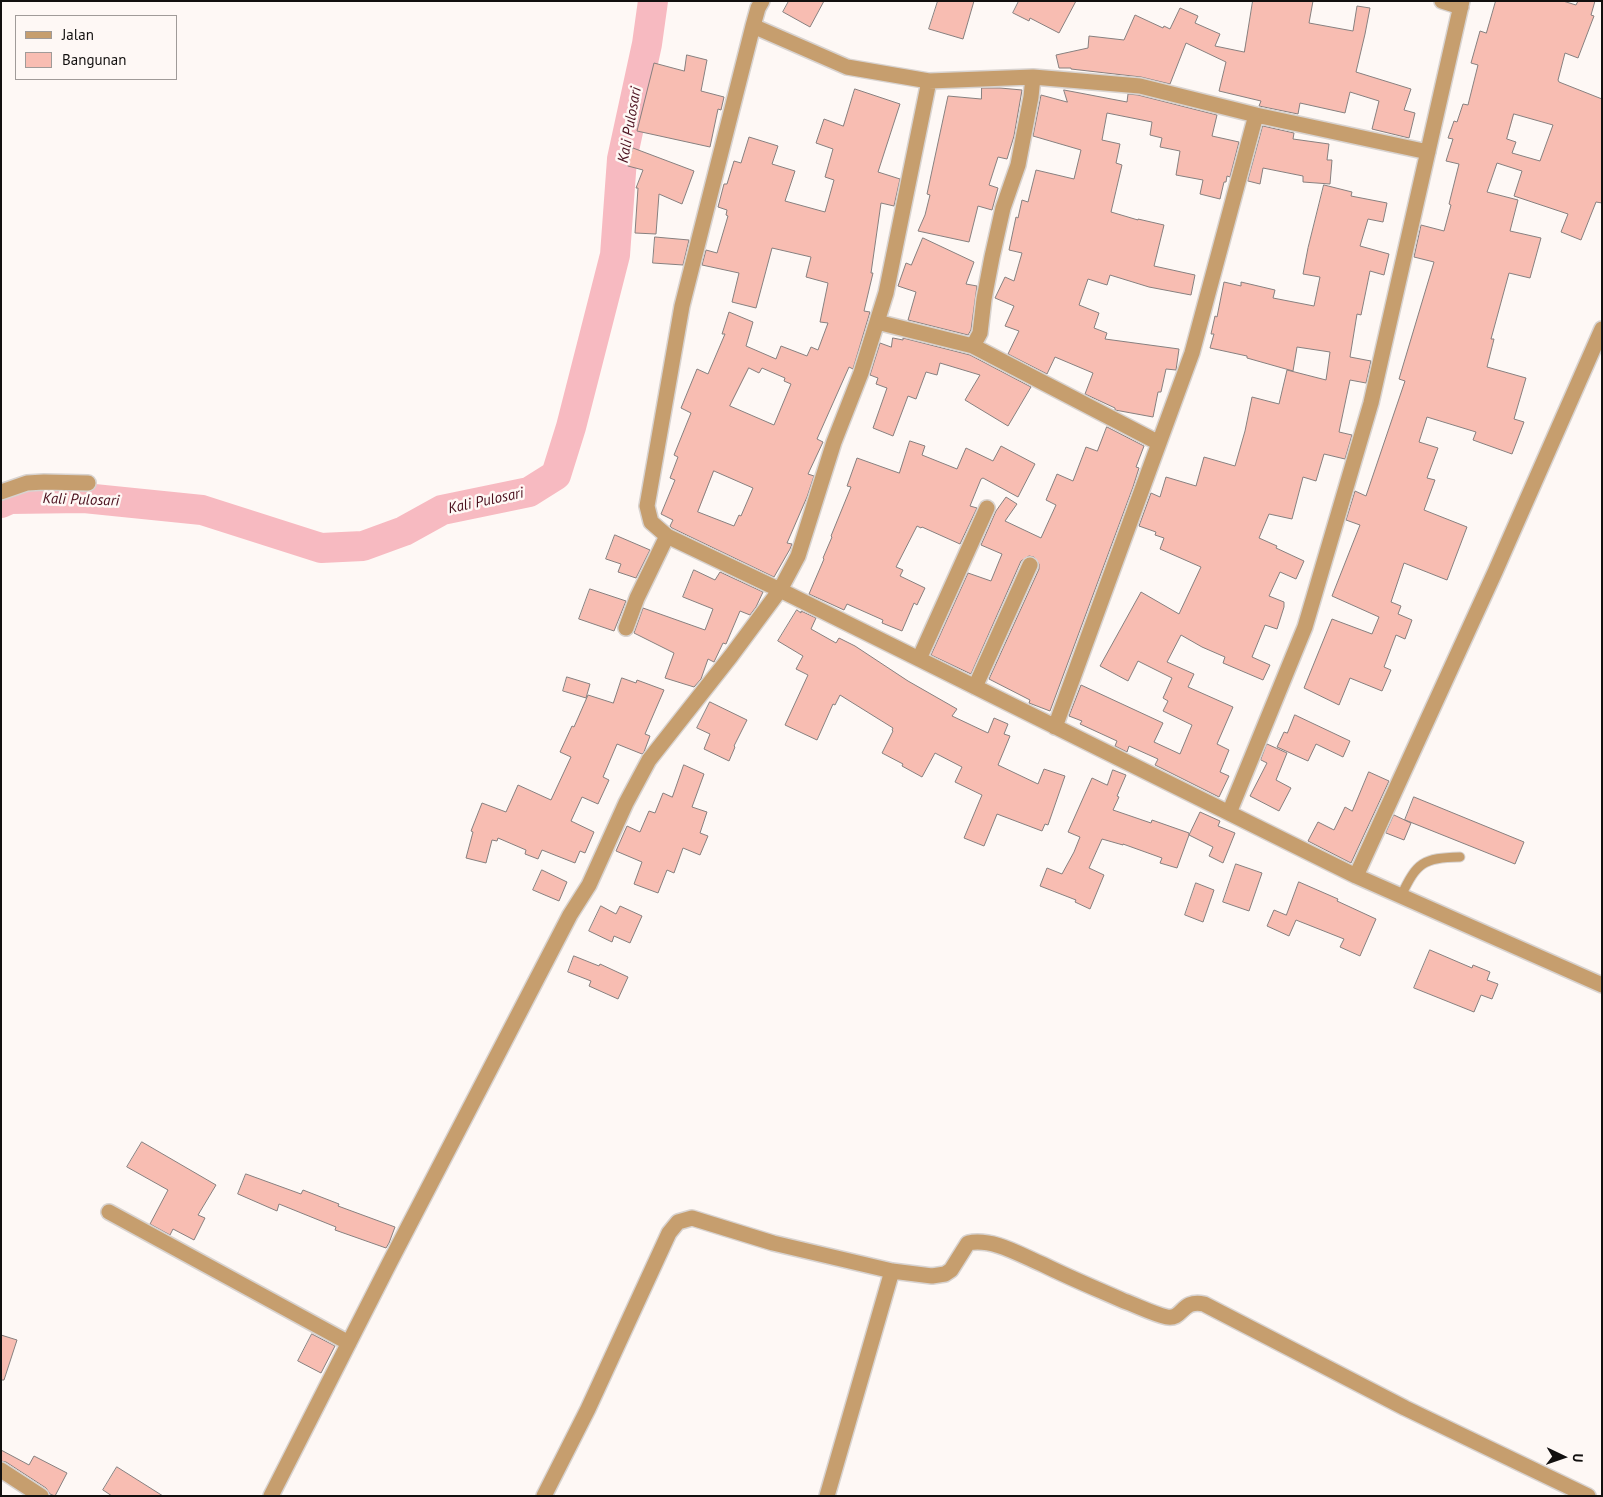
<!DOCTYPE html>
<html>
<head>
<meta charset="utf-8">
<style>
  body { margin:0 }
  #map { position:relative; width:1603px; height:1497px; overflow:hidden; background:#fef8f5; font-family:"PT Sans",sans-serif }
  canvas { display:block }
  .frame { position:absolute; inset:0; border:2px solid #12100f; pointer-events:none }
  .legend { position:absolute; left:15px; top:15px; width:162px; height:65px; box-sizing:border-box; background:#fef8f5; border:1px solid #a09b99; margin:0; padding:6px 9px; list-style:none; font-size:15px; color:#12100f }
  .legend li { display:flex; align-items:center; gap:10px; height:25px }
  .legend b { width:25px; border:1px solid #a09b99 }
  .north { position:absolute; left:1538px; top:1432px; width:50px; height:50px; -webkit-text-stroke:4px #fef8f5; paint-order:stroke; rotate:93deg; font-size:14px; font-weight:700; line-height:20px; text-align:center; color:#12100f }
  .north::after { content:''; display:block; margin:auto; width:18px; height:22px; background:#12100f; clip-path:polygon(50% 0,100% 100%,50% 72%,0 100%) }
</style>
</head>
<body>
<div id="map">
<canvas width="1603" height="1497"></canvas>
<div class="frame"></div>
<ul class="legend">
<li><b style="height:6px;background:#c69e6e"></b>Jalan</li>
<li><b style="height:14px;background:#f8bdb2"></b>Bangunan</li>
</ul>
<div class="north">U</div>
</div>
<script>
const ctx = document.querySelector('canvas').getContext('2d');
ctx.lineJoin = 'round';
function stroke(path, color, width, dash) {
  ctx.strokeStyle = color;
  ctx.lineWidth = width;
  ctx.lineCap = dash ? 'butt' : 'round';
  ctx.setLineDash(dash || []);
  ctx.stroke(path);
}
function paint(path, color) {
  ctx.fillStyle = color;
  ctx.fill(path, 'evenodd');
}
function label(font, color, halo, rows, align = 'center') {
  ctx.font = font + ' "PT Sans",sans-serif';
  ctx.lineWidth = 5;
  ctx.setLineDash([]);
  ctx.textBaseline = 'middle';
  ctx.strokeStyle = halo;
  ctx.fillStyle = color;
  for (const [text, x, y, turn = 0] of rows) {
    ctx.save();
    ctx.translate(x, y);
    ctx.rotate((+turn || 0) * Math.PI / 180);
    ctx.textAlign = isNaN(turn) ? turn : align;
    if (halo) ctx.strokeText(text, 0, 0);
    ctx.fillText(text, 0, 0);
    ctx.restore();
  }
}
stroke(new Path2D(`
  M1,503l9,-4 74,-1 118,12 119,38 42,-2 41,-15 38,-21 87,-18 27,-17 15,-48 44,-172 7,-96 25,-115 6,-43`), '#f7bac1', 30);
const building = new Path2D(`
  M789,1h35l-14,26 -27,-15z
  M938,1h36l-11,38 -34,-10z
  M1019,1h57l-17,32 -29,-15 -1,3 -16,-8z
  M1253,1h60l-4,22 44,8 4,-25 13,2 -5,26 -9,38 55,17 -7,21 11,3 -6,25 -37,-9 7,-28 -29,-9 -5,21 -45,-10 -2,11 -39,-8 2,-5 -42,-10 7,-29 -40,-19 -16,41 -29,-7 -70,-8v-1h-12l-3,-13 32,-7 1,-12 35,4 11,-25 28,13 1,-2 6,3 10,-21 18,8 -3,7 25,11 -5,12 29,6z
  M1496,1h67l13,4 2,-4h17l-4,14 3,1 -16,42 -13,-5 -7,27 1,2 43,17v104l-6,-1 -15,38 -20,-8 7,-18 -54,-18 8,-25 -25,-8 -10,29 31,8 -8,31 31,7 -11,40 -21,-5 -18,66h3l-7,28 39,11 -12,41 10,3 -12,32 -39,-14 3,-8 -49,-15 -8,25 19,6 -11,30 8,2 -11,30 43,17 -20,53 -43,-17 -13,39 10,4 -3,8 14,6 -7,19 -9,-4 -12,32 7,3 -9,21 -32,-13 -11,27 -35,-17 28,-69 40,15 7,-17 -47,-21 28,-71 -14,-5 9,-29 11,5 39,-115 -6,-2 35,-117 -20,-5 7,-32 23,6 7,-26 -2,-1 10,-40 -13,-3 7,-22 -5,-1 6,-17 3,1 6,-18 5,1 10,-40 -7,-2 9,-32 6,2zM1514,114l39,11 -13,36 -28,-8 4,-11 -9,-3z
  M687,55l20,5 -6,31 23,6 -3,13 -3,-1 -8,38 -73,-16 17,-68 30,8z
  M982,88h18l22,2 -8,46 -7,23 -9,-2 -9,28 9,3 -6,22 -14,-4 -9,36 -51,-11 7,-16 5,-20 -3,-1 21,-98 33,3z
  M855,89l45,15 -22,68 22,7 -6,27 -13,-3 -10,70h2l-9,38 6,1 -17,57 -4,-2 -32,72 6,3 -15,32 6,2 -7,21 -20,46 5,1 -2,5 -16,28 -102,-49 -2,-2 3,-6 -12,-6 14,-34 -5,-2 8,-21 -4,-2 17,-42 -10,-5 16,-39 11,5 17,-40h-3l7,-22 24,10 -7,24 30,13 5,-13 26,10 4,-9 7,3 10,-27 -8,-1 8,-39 -22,-6 5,-20 -39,-9 -16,60 -24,-6 7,-29 -37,-8 4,-15 11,3 11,-37 -2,-1 1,-5 -9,-3 6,-23h3l7,-23 7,2 8,-26 29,9 -6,18 23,7 -10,30 40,11 9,-32 -9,-3 8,-28 -17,-6 8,-24 19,7zM749,368l10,5 3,-5 23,10 -1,3 7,3 -17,41 -44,-19zM714,471l39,17 -12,28 -2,-1 -5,11 -36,-14z
  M1064,90l63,12 1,-8 10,1 79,20 -5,21 27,6 -9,35 -3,-1 -1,6h-2l-4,17 -20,-5 3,-14 -27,-5 4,-24 -20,-4 2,-9 -12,-3 2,-13 -45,-9 -5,27 18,4 -4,19 6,2 -11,47 27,8v-1l26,6 -10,41 41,9 -4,20 -42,-8 -39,-12 -3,10 -19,-6 -9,26 20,8 -5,15 13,5 -2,6 74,10 -3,21 -10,-1 -5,23h-3l-5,25 -38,-7v-2l-30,-14 8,-21 -38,-16 -8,17 -39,-20 11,-23 -14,-5 9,-20 -19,-8 10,-21 9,4 8,-28 -13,-3 7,-33 2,1 4,-18 6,2 8,-32 38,9 7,-29 -48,-14 8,-41 26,7z
  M1263,126l31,7 -1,6 36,5 -2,16h5l-2,24 -27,-2v-6l-40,-8 -3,16 -12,-3z
  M633,148l61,23 -12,33 -23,-10 -3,40 -21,-1 3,-45h-2l7,-18 -15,-4z
  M1324,185l28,7 -1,4 36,7 -4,19 -15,-3 -8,27 29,8 -5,21 -14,-4 -9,44 -4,-1 -7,43 21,4 -5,22 -16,-3 -11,52 13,3 -7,24 -21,-5 -8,27 -13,-4 -11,42 -23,-5 -10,24 18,8 -1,2 28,13 -8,18 -16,-7 -11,24 15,6v5l-7,22 -12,-4 -13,32 18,8 -7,15 -40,-17 2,-6 -23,-10 -21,-12 -14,27 27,12 -6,13 45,20 -16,37 12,6 -9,22 9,4 -10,21 -64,-32 3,-6 -29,-13 -2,6 -12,-6 2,-5 -37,-17 2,-3 -13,-5 12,-31 82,38 -9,19 26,12 12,-29 -29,-14 5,-10 -5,-3 9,-20 -34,-17 -10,20 -28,-15 41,-74 38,22 22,-47 -41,-18 4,-11 -9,-3 1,-3 -17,-6 12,-33 9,4 6,-20 30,9 8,-29 31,9 10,-35 7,-34 27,7 8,-34 39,10 4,-28 -33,-5 -4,24 -46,-13v-2l-37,-8 4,-14h-3l4,-18 2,1 7,-35 17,4v-4l34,8 -2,8 41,8 6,-29 -17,-3 5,-26z
  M655,237l34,3 -6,25 -30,-2z
  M923,238l51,24 -8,22 11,2 -6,44 -3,5 -60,-15 8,-28 -18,-6 8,-23 5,2z
  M893,338l10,2v-2l67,17 61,32 -23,39 -43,-26 15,-25 -40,-12 -3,12 -11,-3 -10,27 -8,-3 -15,40 -20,-8 14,-40 -11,-4 2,-6 -8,-3 10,-32 11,4z
  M1107,427l37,19 -8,21 3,1 -6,19 -83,224 -21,-8 1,-3 -41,-21 50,-110v-5l-5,-7 -5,-1 -8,5 -50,113 -40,-19 37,-82 23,8 11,-27 -21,-9 15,-34 10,-14 11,7 -12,17 36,17 15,-33 -10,-5 11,-26 16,7 13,-34 11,4z
  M910,441l15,5 -3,9 35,14 9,-21 27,13 8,-15 34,18 -17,33 -35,-19 -2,1 -11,27 7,2 -17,36 -38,-17 -1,1 -4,-2 -21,41 7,3 -3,6 25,12 -8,17 -3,-2 -12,28 -20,-8 1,-3 -36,-16 -3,6 -35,-16 15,-35 -1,-1 9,-21 -1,-1 20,-49 -4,-1 10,-28 42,15z
  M615,535l35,15 -14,28 -18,-6 3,-8 -15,-5z
  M694,570l21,10 5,-8 43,20 -7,15 -6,8 -10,-4 -14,33 -3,-1 -9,19 -6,-3 -7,20 -7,8 -29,-9 9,-25 -40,-20 9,-25 62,22 8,-21 -30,-12z
  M590,589l36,12 -12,30 -35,-12z
  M797,610l4,3v-2l15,7 -5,11 25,14 3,-5 16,8 53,35 49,28 -5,7 36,17 6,-15 14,6 -4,10 6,2 -12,29 40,19 6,-15 21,7 -17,49 -3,-1 -3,7 -45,-17 -13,32 -20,-8 18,-43 -27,-13 7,-15 -27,-14 -13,24 -20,-11 1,-2 -21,-11 11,-22 -1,-1 1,-2 -53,-33 -5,10 -2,-1 -16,36 -32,-15 23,-50 -12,-6 7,-13 -25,-15z
  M567,677l23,7 -4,14 -23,-7z
  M622,678l14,5 1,-3 27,10 -19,44 5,2 -6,16 -2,2 -25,-10 -14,33 6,3 -11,24 -16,-7 -11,24 23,11 -9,21 -5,-2 -5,12 -33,-13 -4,9 -13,-5 1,-4 -28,-12 -1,3 -5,-1 -6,23 -20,-5 7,-26 -2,-1 11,-28 24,9 12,-27 33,15 20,-43 -11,-5 12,-26 2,1 14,-32 25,8z
  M710,702l37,18 -13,26 1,1 -6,14 -25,-12 6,-15 -13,-6z
  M1295,715l55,26 -7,16 -27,-13 -8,17 -31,-14 7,-15 3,1z
  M1267,744l20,9 -11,27 15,8 -12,23 -29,-15 17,-33 -6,-3z
  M684,765l20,9 -12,33 15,5 -7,21 8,3 -8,19 -17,-7 -9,25 -7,-3 -9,23 -24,-9 8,-22 -26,-11 11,-25 13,6 9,-21 6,2 8,-20 9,4z
  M1113,770l13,5 -9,21 2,1 -6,13 38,13 1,-3 37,13v2l11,-23 20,9 -2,5 17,7 -12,30 -14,-7 4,-9 -24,-12 -12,33 -17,-5 2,-5 -39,-14v1l-21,-6 -13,29 15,7 -14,34 -15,-7 1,-2 -36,-14 7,-18 15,6 12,-22 6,-15 -12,-5 24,-54 15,7z
  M1369,772l20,9 -38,82 -43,-22 10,-19 16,8 11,-23 7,4z
  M1414,797l110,45 -9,22 -110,-44z
  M1394,815l17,8 -7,17 -18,-7z
  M1236,864l26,9 -13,38 -26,-9z
  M542,870l25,12 -8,19 -26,-11z
  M1299,882l39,17 -1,2 39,18 -16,37 -20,-9 4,-8 -48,-19 -7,16 -22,-10 7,-16 12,5z
  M1196,883l18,7 -11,32 -18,-7z
  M601,906l15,8 4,-8 22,10 -12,27 -16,-7 -2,6 -23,-11z
  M1430,950l42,18 1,-3 17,7 -3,8 11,4 -6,15 -11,-4 -7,17 -60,-24z
  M574,956l25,10 1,-2 28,13 -10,22 -29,-13 2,-5 -23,-9z
  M142,1142l74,43 -18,30 7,3 -11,22 -21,-11 -3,6 -20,-11 18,-34 -41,-23z
  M246,1174l55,20 2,-4 36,14 -1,2 57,21 -6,16 -3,5 -51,-18 1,-3 -57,-23 -2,7 -39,-17z
  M312,1334l23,12 -14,27 -23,-12z
  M1,1335l16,5 -13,40h-3z
  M1,1450l28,15 5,-9 33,17 -12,23 -5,-2 -4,-6 -40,-26 -5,-1z
  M117,1467l46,29h-51l-9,-6z`);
paint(building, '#f8bdb2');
stroke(building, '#87807f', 1);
const service = new Path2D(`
  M1401,896c16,-34 22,-38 59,-39`);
const minor = new Path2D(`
  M762,1l-4,7 -5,18 -71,280 -35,200 4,16 16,14 113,54 576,286 246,109
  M1442,1l19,6
  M753,26l94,41 82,14
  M877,322l96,24 186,97
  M973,346l7,-13 4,-34 8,-42 11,-49 15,-43 13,-68 2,-20 107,9 116,29
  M1,492l26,-9 17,-1 44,1
  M626,628l11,-30 30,-62
  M919,659l68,-151
  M975,687l55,-122
  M1055,727l137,-374 64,-238 172,37
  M1229,813l76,-186 66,-224 91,-402
  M1356,876l139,-304 107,-243
  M109,1212l240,131
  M1,1470l40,26
  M271,1496l119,-234 180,-347 19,-30 37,-82 23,-43 82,-104 49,-66 18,-34 36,-114 27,-69 25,-80 43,-212 104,-4
  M544,1496l44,-87 81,-176 9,-11 14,-4 81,25 119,28 40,5 13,-2 6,-4 17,-27c26,-5 52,12 76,22 26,13 53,24 80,36 14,5 29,13 43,16 16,3 14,-18 37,-13l201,104 183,88
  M827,1496l65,-225`);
stroke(service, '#d8d3d0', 11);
stroke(minor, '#d8d3d0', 18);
stroke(service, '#c69e6e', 9);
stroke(minor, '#c69e6e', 15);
label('italic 15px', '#4b101e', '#fef8f5', [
  ["Kali Pulosari",630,125,-80],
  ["Kali Pulosari",81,500,2],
  ["Kali Pulosari",486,501,-12]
]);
</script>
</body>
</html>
